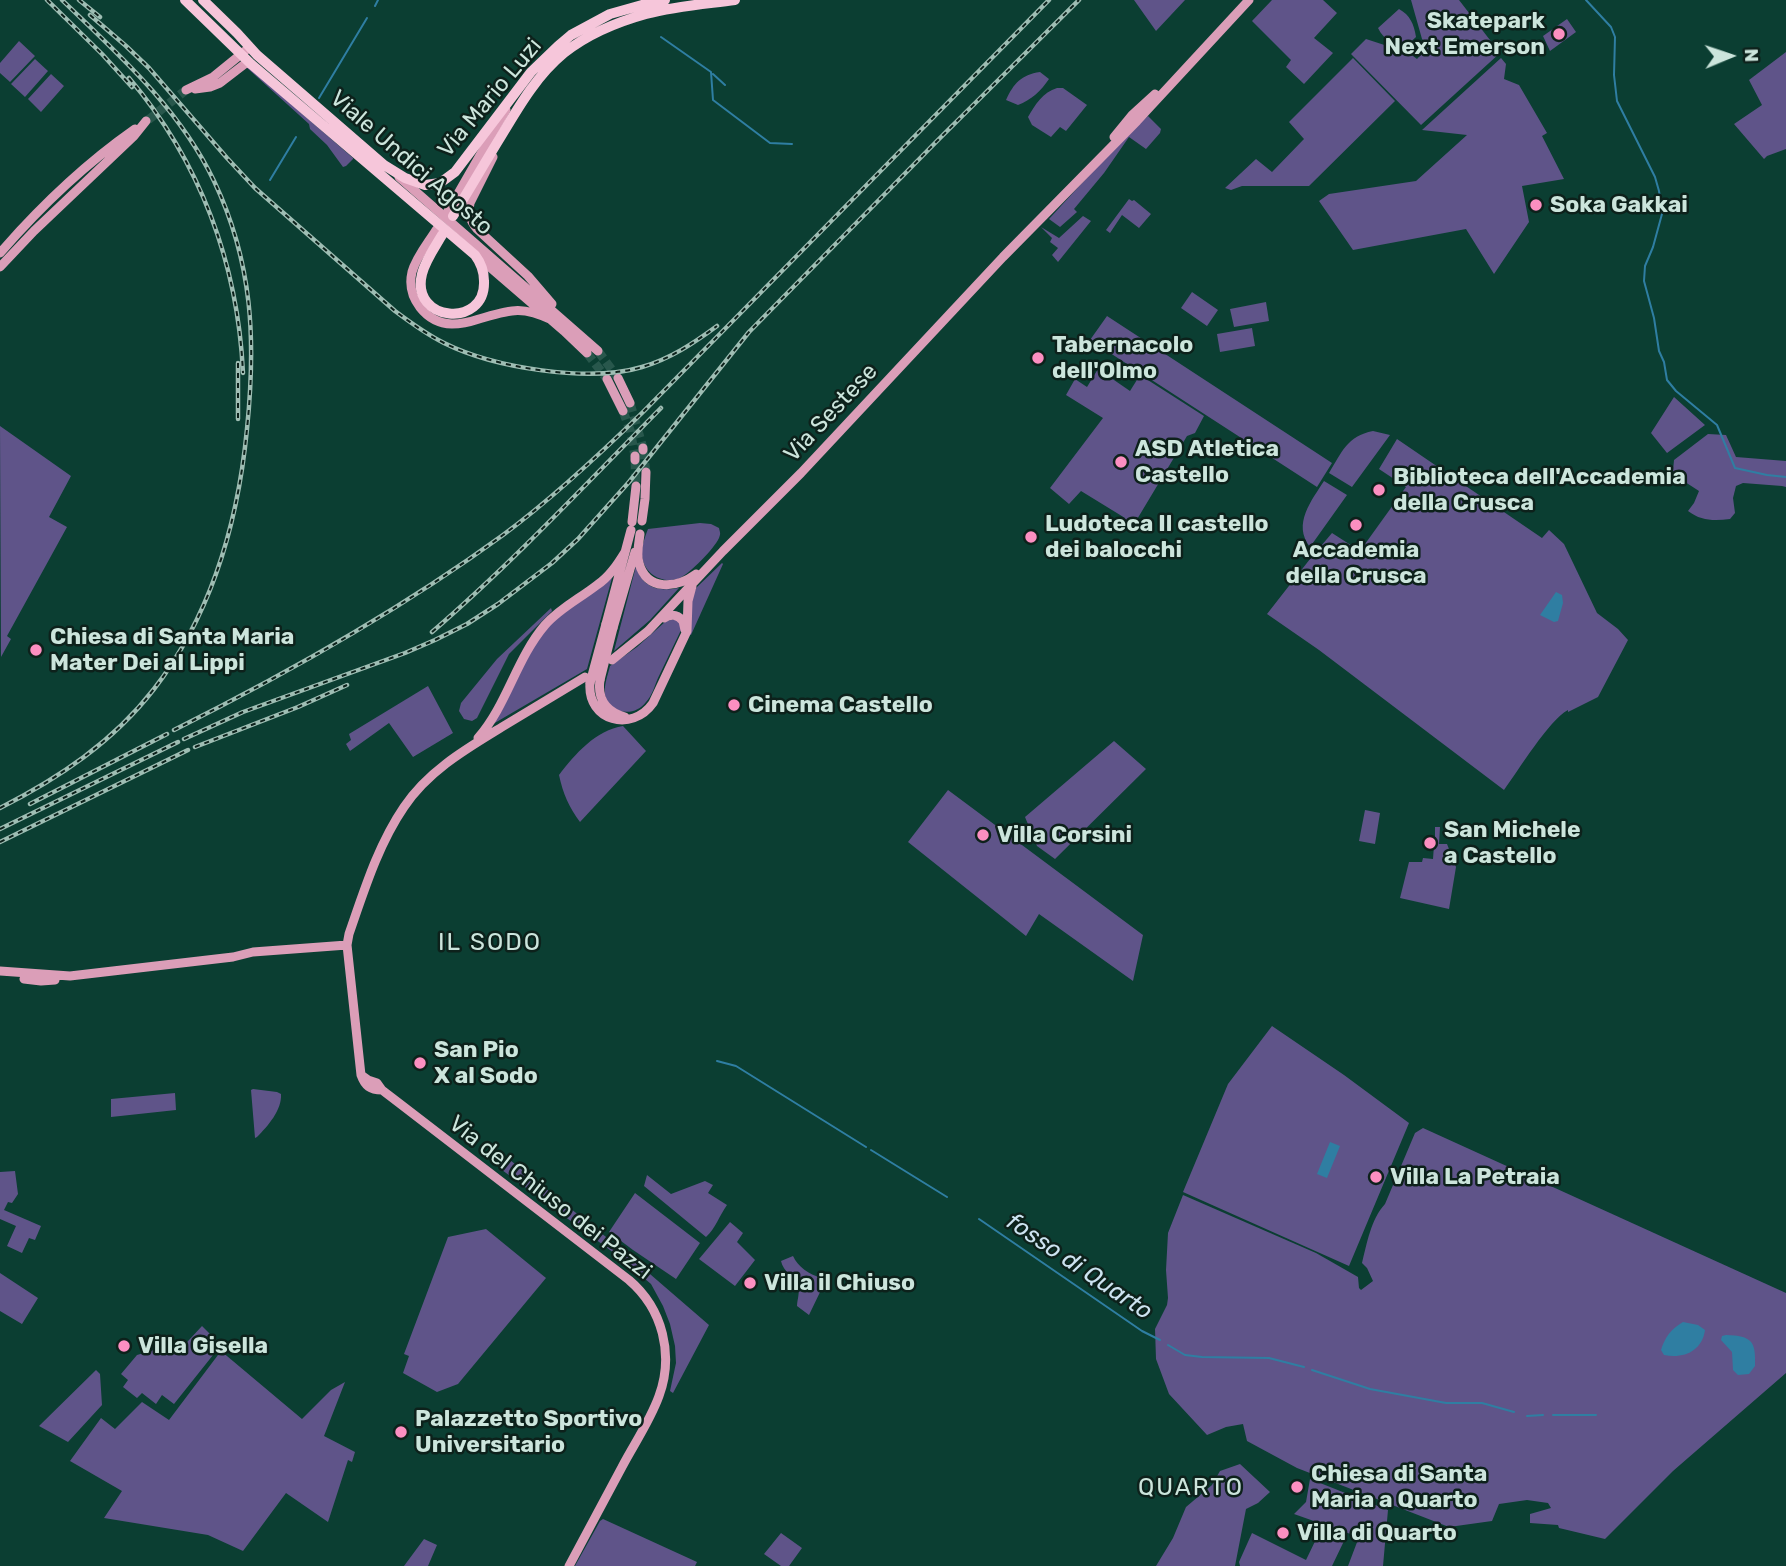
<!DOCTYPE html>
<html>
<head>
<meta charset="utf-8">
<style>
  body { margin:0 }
  #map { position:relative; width:1786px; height:1566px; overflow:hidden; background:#0b3e32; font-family:Rubik,sans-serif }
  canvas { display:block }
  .north { position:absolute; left:1695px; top:21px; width:70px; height:70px; -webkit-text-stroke:5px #0d211b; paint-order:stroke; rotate:88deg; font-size:19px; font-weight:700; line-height:28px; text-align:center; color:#cce5dc }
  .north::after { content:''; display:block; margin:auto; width:24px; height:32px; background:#cce5dc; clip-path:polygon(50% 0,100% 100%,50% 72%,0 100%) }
</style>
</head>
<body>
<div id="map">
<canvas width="1786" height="1566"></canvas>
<div class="north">N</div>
</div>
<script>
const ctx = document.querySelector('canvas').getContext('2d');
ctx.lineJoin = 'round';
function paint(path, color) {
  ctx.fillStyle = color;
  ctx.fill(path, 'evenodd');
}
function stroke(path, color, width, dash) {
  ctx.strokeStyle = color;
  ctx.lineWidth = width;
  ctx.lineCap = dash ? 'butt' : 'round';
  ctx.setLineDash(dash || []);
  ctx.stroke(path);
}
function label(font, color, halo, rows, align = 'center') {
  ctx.font = font + ' Rubik,sans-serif';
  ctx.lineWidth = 5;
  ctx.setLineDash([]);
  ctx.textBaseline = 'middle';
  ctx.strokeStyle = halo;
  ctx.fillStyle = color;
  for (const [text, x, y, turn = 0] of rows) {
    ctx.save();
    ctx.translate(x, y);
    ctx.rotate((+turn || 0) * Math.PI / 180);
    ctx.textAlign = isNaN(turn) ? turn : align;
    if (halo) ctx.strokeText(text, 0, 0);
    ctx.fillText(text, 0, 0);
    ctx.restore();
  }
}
paint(new Path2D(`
  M1134,0h51l-29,31z
  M1272,0h51l14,13 -23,25 19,15 -29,31 -18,-17 5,-7 -39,-39z
  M1411,0h48l41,53 -79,72 -70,-71 15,-15 43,14 8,6 12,-13 -7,-7z
  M1399,9c11,6 15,15 17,28l-11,10c-13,-3 -21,-7 -27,-19z
  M1567,19l9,13 -26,19 -7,-15z
  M19,41l16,15 -25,26 -10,-9v-10z
  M1786,52v97l-19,7 -3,3 -30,-35 28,-19 -13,-25z
  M1353,58l42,43 -86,85h-67l-11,4 -6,-2 31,-29 16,13 32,-33 -15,-17z
  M1501,58l5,6 -2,15 15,6 28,48 -5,3 22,43 -42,7 7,36 -35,52 -28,-45 -113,21 -34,-49 10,-7 87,-13 51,-46 -45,-5z
  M35,59l13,12 -23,26 -14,-13z
  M246,65l107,93v1l-7,7 -3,1 -16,-22 -17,-16 -1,-5 -64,-58z
  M1040,72l9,7c-8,12 -18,21 -31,26l-12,-5c8,-17 15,-25 34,-28z
  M51,74l13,12 -23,26 -13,-13z
  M1057,88h6l24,17 -21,26 -6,-4 -9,10 -19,-12 -4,-8c7,-12 15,-25 29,-29z
  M1148,116l13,13 -1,4 -14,16 -17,-12 -25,36 -30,36 3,3 -17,15 -11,-8 80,-87z
  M1129,199l3,2 2,-1 17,14 -12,14 -17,-13 -12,18 -4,-3z
  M1083,216l8,5 -33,41 -6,-7 6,-7 -8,-6 2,-4 -11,-11 18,11z
  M1192,292l26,18 -11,16 -26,-18z
  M1266,302l3,19 -35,6 -4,-18z
  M1107,316l225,147 -15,24 -227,-147z
  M1252,328l3,18 -35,6 -3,-18z
  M1098,369l32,22 10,-16 64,41 -9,17 -8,3 -57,95 -9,-6 4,-7 -44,-27 -12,13 -19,-16 53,-70 -37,-23 9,-16 12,8z
  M1674,397l31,28 -38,28 -16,-20z
  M0,426l71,50 -22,41 18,10 -60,109 4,3 -10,18z
  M1373,431l17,4 -38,52 -23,-14c13,-21 18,-37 44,-42z
  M1708,434l18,1 10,22 50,4v26l-4,-1 -39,-3 -7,3 -3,12 2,15 -5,6c-16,2 -29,2 -42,-8l6,-8 5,-12 -17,-11 -9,-9 1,-11z
  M1397,439l145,99 7,-8 15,14 33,69 21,16 10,11 -30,57 -30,15v-2c-19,10 -50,61 -64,80l-185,-140 -52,-36 43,-55 22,-26 28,18 46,-64 -27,-18z
  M1324,481l23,14 -37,52c-18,-23 2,-47 14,-66z
  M700,523l11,1 8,4c1,5 2,5 0,10 -5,11 -29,35 -39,40 -17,7 -36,-4 -38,-22 -1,-9 3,-19 6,-27z
  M722,563l1,1 -32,71 -2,-1v-28l7,-18z
  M636,566c6,22 23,26 43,22l-29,32 -36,31z
  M612,578l-25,91 -94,55c16,-32 31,-67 54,-96 17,-21 43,-35 65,-50z
  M551,608l1,3 -43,43 -32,64 -5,3 -8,-2 -5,-8 2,-8 36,-44z
  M676,619l2,2 4,7c-8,17 -16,33 -24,50 -3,7 -6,18 -12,24 -8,11 -23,13 -34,5 -13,-11 -5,-28 -2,-41l27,-19 29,-26z
  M428,686l25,47 -40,24 -24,-34 -39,28 -4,-7 5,-4 -2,-6z
  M623,726l23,25 -66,71c-11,-15 -17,-28 -21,-47 16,-21 37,-45 64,-49z
  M1114,741l32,28 -91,90 -18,-13 -12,-29z
  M948,790l195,145 -10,46 -94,-67 -13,22 -118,-94z
  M1365,810l15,3 -5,31 -16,-3z
  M1435,827h5l-1,17h8l9,23 -7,42 -49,-11 9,-36h13l1,-4 10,1 1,-14h2l1,-4 -2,-1z
  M1272,1026l72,49 65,48 -60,143 -166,-74 45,-108z
  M253,1089l24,3 4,2c1,16 -13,32 -24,43l-2,1 -4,-48z
  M175,1093l1,17 -65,7v-18z
  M1423,1128l363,165v80l-113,98 -68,68 -46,-11 -1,-3 -28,-2v-9l21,-6 -3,-5 -21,-3 -28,4 -7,17 -43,6 -152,-59 -50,-27 -4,-17 -17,3 -19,8 -38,-41 -13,-35 -1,-30 12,-24 1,-7 -2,-28 2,-37 15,-38 133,58 42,24 1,11 2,2 12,-9 -6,-13 -5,-5c5,-20 9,-44 23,-59l30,-71z
  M510,1160l111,89 88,76 -36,68 -3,-2 6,-28 -1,-17 -5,-22 -7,-18 -12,-22 -33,-28 -116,-86z
  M15,1171l3,23 -6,9 -4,-1 -4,8 37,16 -6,14 -6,-2 -7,15 -15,-7 9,-20 -16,-7v-47z
  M647,1175l24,19 34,-13 8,4 -5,8 19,12c-8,11 -11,23 -21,32l-62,-51z
  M635,1193l65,50 -24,36 -43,-29 -24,-18z
  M730,1222l13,11 -6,9 18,18 -20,26 -36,-27z
  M486,1229l60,49 -88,106 -21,8 -34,-19 6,-17 -5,-2 44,-117z
  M793,1256c5,11 16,18 28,22l1,10 -13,27 -12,-9c0,-6 3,-13 1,-19 -3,-10 -15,-15 -17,-26z
  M0,1273l38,25 -16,26 -22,-13z
  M202,1326l19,19 -47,59 -12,-9 -6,9 -14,-11 -5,5 -14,-11 5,-7 -7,-6 16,-19 27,-8 12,7z
  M221,1351l81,68 29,-29 14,-8 -21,54 31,16 -3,10 -4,-2 -20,62 -42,-29 -43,58 -35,-16 -104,-17 18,-27 -52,-30 31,-43 14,11 27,-27 27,18z
  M96,1370l4,4 2,31 -34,37 -29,-16z
  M1240,1464l30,28 -12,11 -12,6 -11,57h-79l17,-28 13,-31 26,-22 8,-14z
  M1310,1479l78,31 -5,56h-35l11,-29 -65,-23 12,-12z
  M603,1519l94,43 -2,4h-120l25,-45z
  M1320,1531l24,10 -12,25h-92l-1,-4 13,-29 54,27z
  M781,1533l21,15 -13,18h-8l-17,-12z
  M424,1539l13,6 -9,21h-24z`), '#5f5489');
paint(new Path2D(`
  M1556,592l6,3 1,8 -5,18 -4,1 -14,-7z
  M1330,1142l10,4 -13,32 -10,-4z
  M1683,1322l15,3 7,5c-3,21 -21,29 -41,25l-3,-5c4,-13 10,-21 22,-28z
  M1726,1335c26,1 30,6 29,31l-6,8 -11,1 -5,-5 -1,-18 -11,-12 1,-4z`), '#2f7ea2');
stroke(new Path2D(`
  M1586,0l25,27 4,10 -1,38 3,26 38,76 4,14 3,23 -9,33 -8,19 -1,15 10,37 5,33 5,11 3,18 9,11 41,34 18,43 32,7 19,2
  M375,6l3,-6
  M661,37l50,35 2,28 57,43 22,1
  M713,74l12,11
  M319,98l48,-80
  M270,180l26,-43
  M717,1061l19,5 130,81
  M871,1150l76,47
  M979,1219l163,112 18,9
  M1168,1345l17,10 17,2 67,1 35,9
  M1312,1370l58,19 76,14h36l32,9
  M1553,1415h43
  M1527,1416l16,-1`), '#2f7ea2', 2);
stroke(new Path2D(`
  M148,120l38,-30
  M598,351l20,27
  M587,353l20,26
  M630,403l13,45
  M623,411l7,19 5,26
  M643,450l3,22
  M635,460l1,26`), '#28574c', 9, [9, 4.5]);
stroke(new Path2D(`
  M195,89l15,-2 10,-4 26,-20 5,1
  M186,90l27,-13 32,-26
  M1114,137l18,-22 23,-21
  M493,157l-23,46c-2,11 0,18 7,26l51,47 24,28
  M399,177l199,174
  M448,211l58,-101
  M436,230c-8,13 -20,27 -24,42 -6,26 14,51 40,52 10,0 18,-2 27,-5 31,-9 42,-14 73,1
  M0,253c40,-46 85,-89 135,-124
  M477,256l87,75 23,22
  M0,267l34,-36 100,-95 12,-15
  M618,378l12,25
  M607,379l16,32
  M643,448v2
  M635,456v4
  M642,521l3,-22 1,-27
  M632,522l4,-36
  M640,534c-1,9 -4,20 -1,29 8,29 38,25 57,11
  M664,618c7,-4 13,-4 19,3l2,9
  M606,624l25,-94
  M613,628l22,-76
  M612,660l36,-29 75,-80 78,-78 202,-216 134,-136 112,-121
  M600,680c-3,20 7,32 25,37
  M590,683c-3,38 42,50 63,20l34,-72 1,-30 4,-15
  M478,738c29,-33 38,-79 67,-113 15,-17 34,-26 52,-40 12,-8 20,-20 28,-33
  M0,971l70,5 163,-19 20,-5 94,-7
  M24,979l17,2 14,-1
  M361,1075l7,5 9,3 5,7 17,13 230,177c34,29 45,75 30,116 -9,25 -25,48 -37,71 -18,33 -35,66 -53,99
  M382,1090c-12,0 -17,-4 -21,-15l-14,-130 2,-11c15,-43 29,-89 55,-127 24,-36 62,-58 98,-80 28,-17 55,-33 83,-50`), '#db9eb8', 9);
stroke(new Path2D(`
  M185,0l66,64 224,191c6,8 9,16 9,26 2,48 -74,41 -62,-7 3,-13 13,-27 20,-39
  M203,0l34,33 20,22 127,110 21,13 20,7 15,-2 15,-11 76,-100 27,-26 13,-11 39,-21 32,-9 23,-5
  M453,216c16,-26 31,-52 47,-78 18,-30 36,-62 64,-85 24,-19 53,-31 82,-39 29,-8 59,-10 89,-14`), '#f6c6da', 10);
const rail = new Path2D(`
  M47,0l55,54 30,33
  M79,0l21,17
  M90,15l36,31 23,22 78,90 28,30 140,123c16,12 31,23 49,32 50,25 145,40 198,24 28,-8 52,-24 75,-41
  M129,78c71,83 109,186 114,295
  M238,363v56
  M432,632c81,-70 154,-148 229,-224
  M174,730c114,-57 226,-120 329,-195 50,-37 96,-80 140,-123l406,-412
  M184,739l59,-27 162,-59 30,-13 32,-16 31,-20 54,-41 26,-24 51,-57 120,-150 188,-191 142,-141
  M195,747l103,-40 49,-22
  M30,804l137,-70
  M0,808c59,-30 113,-66 154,-119 58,-75 84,-167 93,-260 9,-89 6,-166 -33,-248 -35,-73 -95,-126 -152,-181
  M0,829l178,-87
  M0,842l188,-92`);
stroke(rail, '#9ebdb3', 4.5);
stroke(rail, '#0d211b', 2, [5]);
stroke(new Path2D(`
  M600,680l13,-52
  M590,683l16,-59`), '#db9eb8', 9);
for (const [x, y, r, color] of [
  [1559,34,7,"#fc8fc1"],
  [1536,205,7,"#fc8fc1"],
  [1038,358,7,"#fc8fc1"],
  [1121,462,7,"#fc8fc1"],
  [1379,490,7,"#fc8fc1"],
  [1356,525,7,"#fc8fc1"],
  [1031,537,7,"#fc8fc1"],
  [36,650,7,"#fc8fc1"],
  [734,705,7,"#fc8fc1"],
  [983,835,7,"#fc8fc1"],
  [1430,843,7,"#fc8fc1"],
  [420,1063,7,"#fc8fc1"],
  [1376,1177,7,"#fc8fc1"],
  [750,1283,7,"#fc8fc1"],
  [124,1346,7,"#fc8fc1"],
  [401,1432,7,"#fc8fc1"],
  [1297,1487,7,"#fc8fc1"],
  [1283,1533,7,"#fc8fc1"]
]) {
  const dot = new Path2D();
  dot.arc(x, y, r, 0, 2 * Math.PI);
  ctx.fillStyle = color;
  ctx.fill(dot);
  stroke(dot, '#0d211b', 2.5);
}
label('bold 23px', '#cce5dc', '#0d211b', [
  ["Skatepark",1545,21,"right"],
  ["Next Emerson",1545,47,"right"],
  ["Soka Gakkai",1550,205],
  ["Tabernacolo",1052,345],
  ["dell'Olmo",1052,371],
  ["ASD Atletica",1135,449],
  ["Castello",1135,475],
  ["Biblioteca dell'Accademia",1393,477],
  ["della Crusca",1393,503],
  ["Ludoteca Il castello",1045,524],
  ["dei balocchi",1045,550],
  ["Accademia",1356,550,"center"],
  ["della Crusca",1356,576,"center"],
  ["Chiesa di Santa Maria",50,637],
  ["Mater Dei al Lippi",50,663],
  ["Cinema Castello",748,705],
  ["San Michele",1444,830],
  ["a Castello",1444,856],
  ["Villa Corsini",997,835],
  ["San Pio",434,1050],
  ["X al Sodo",434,1076],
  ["Villa La Petraia",1390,1177],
  ["Villa il Chiuso",764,1283],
  ["Villa Gisella",138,1346],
  ["Palazzetto Sportivo",415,1419],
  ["Universitario",415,1445],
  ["Chiesa di Santa",1311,1474],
  ["Maria a Quarto",1311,1500],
  ["Villa di Quarto",1297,1533]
], 'left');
label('23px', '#cce5dc', '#0d211b', [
  ["Via Mario Luzi",490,98,-50],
  ["Viale Undici Agosto",411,163,41],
  ["Via Sestese",831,413,-47],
  ["Via del Chiuso dei Pazzi",550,1198,38]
]);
ctx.letterSpacing = '2px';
label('24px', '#cce5dc', '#0d211b', [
  ["IL SODO",490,943],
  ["QUARTO",1191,1488]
]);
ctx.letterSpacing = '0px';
label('italic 24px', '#cde3f0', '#0d211b', [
  ["fosso di Quarto",1079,1267,34]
]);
</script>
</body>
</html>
